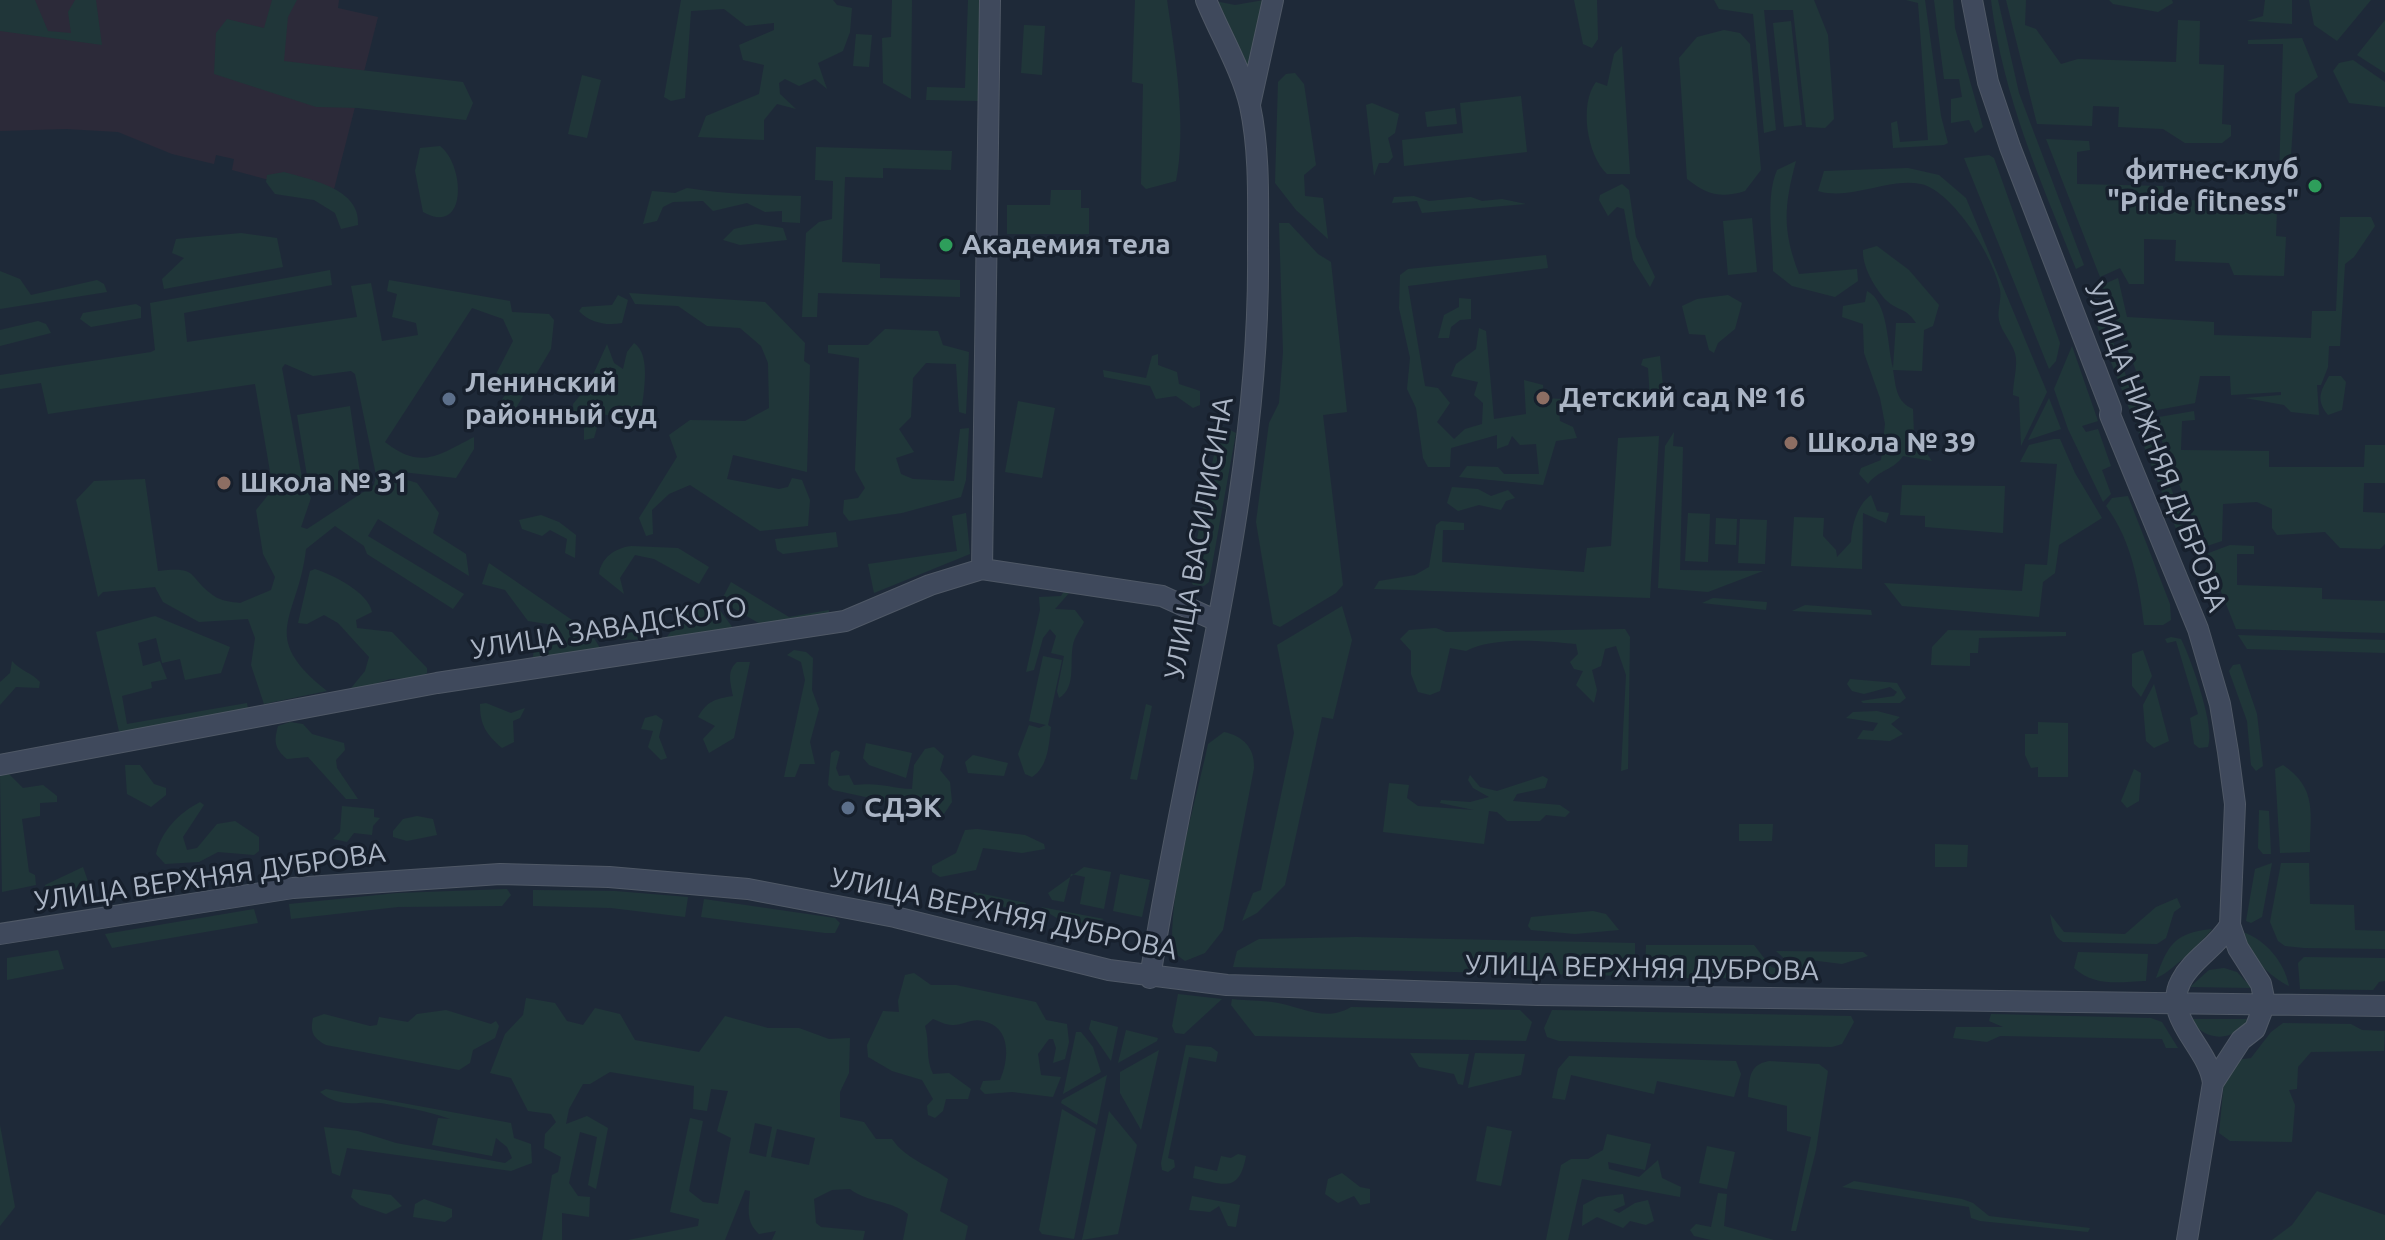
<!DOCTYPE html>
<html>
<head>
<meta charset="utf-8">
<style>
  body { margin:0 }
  canvas { display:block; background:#1e2938 }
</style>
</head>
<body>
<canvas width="2385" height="1240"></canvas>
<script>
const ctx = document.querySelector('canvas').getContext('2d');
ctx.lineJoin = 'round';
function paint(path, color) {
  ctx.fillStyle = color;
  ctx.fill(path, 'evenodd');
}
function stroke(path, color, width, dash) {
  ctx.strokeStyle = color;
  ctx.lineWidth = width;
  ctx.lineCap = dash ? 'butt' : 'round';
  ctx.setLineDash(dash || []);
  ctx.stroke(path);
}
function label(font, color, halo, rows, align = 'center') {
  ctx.font = font + ' Ubuntu,sans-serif';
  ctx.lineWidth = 7;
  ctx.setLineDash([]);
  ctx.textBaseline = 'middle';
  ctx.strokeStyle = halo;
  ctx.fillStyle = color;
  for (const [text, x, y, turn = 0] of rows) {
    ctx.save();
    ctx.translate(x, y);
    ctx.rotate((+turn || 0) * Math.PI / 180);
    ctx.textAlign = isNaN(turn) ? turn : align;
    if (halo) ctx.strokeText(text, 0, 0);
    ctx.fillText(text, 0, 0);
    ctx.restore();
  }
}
paint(new Path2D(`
  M0,0h339l-1,8 40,9 -46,180 -100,-27 2,-11 -18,-4 -2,9 -42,-10 -54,-22 -52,-3 -66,2z`), '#2c2a39');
paint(new Path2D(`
  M0,0h35l13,31 23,2 -3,-21 7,-12h21l6,45 -102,-14z
  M272,0h25l-9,17 -4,44 179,21 10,21 -7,17 -108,-12 -42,-1 -102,-33 2,-41 11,-14 37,9z
  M681,0h152l4,5 15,3 -2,24 -7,19 -25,12 9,26 -12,-10 -16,7 -14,-7 -6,4 1,11 16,15 -19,-5 -13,16v20l-66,-3 8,-21 53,-22 5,-29 -21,-5 -4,-15 35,-15v-7l-28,3 -22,-17 -33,2 -6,87 -14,3 -7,-4z
  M892,0h20l-1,99 -28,-16 -1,-45 9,-1z
  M968,0h11v101l-53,-1 1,-13 38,1z
  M1135,0h32c8,54 20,127 9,181l-30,8 -5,-5 2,-100 -11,-2z
  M1264,0l-15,73 -34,-72 20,4z
  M1574,0h23l1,39 -6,9 -9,-4z
  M1714,0h100l14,35 6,84 -9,9 -19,-1 -13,-117h-29l12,120 -12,3 -11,-119 -34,-5z
  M1906,0h19l16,116 7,27 -4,2 -51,3 -2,-25 6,-2 3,21 28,-2 -10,-137z
  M1934,0h19l2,28 28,99 -8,6 -6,-13 -18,3v-24l11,-2 -3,-18h-15z
  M1991,0h7l21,93 65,172 -8,4c-36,-90 -73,-172 -85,-269z
  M2006,0h20l-1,25 11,4 25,35 17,-5 98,3 2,-42 22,1 -1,43 25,1 -2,59 9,1v11l-9,7h-37l-22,-14 -45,-2 1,-20 -26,-1 -1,20 -55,-2z
  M2109,0h63l1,3 -15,9 -45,-8z
  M2265,0h27v24l-45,-3 16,-5z
  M2309,0h62l-34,41 -23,-16z
  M2385,20v53l-28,-18z
  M1791,21l11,104 -18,2 -11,-104z
  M1024,25l21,1 -3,49 -21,-2z
  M1724,30l16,3 10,11 11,126 -16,21c-25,8 -39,3 -58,-12l-8,-121 18,-21z
  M856,34l16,1 -3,32 -16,-1z
  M2302,38l16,39 -23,17 -5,77 -2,7h-9l4,-134h-35v-4z
  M1622,46l8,128h-23c-20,-19 -28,-70 -11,-92l11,4 7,-32z
  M2353,60l32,22v25l-36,-4 -16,-32 6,-8z
  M1295,73l9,11 12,81 -12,10 1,21 18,2 5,41 -32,-29 -21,-27 3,-101 8,-8z
  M582,75l19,5 -14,58 -19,-4z
  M1521,96l6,56 -123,14 -2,-26 61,-7 -3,-30z
  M1372,103l27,11 -4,19 -7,5 5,19 -5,6h-9l-5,13 -8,-71z
  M1455,108l2,16 -30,3 -2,-15z
  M2046,139l43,2 1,9 -13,2v32l86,2 2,13 90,4v6l22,1 -1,26 10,1 -2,39 -50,-1 -5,-12 -54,-2 1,-21 -32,-1v45h-15l-9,-16 -20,9z
  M440,146c25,19 28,91 -17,66l-8,-41 5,-23z
  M816,147l136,4 -1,19 -68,-2v10l-38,-1 -3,85 38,2v14l80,2v17l-142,-4 -1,24h-15l4,-84 13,-11 13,-3 1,-38 -18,-1z
  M1989,155l5,3 66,185 -4,18 -7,8 -85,-211z
  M1796,161c-12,45 -14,69 3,113l58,-5 1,12 -23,16 -43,-11 -19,-15c0,-33 -8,-73 4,-101z
  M1908,168l31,7 27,23 81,194 -26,54 -2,-49 -6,-2c0,-12 4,-26 3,-37 -1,-13 -15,-26 -17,-38 -2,-10 3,-21 1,-31 -6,-31 -47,-98 -79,-105 -34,-7 -69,17 -103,7l6,-20z
  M284,172c28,8 77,17 74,53l-17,4 -6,-16 -21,-13 -39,-6 -9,-12 1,-7z
  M1622,184l7,6 7,47 19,40 -5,10 -17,-27 -9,-51 -7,-2 -9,9 -9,-16 1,-5z
  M687,188c37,6 77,7 114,8l-1,27 -18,-1v-11l-17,1 -18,-9 -34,8 -10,-10 -30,1 -10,5 -6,14 -14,3 9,-33 23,2z
  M1051,190h30v18h8v26h-82v-29h43z
  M1414,196l15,5 42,-4 11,4 20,-2 24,5 -104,9 -5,-12 -25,2 2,-6z
  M2340,217h31l4,9 -21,31 -9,7 -5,82h-11l-1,21 -7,18h-4l2,30 -28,-3 -7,-7 -39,-7 36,-3v-3l-50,3 -1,-19h-30l-5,27 -43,8 -50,-126 16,-7 9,39 87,5v13l97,3 1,-27h24z
  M1752,218l5,54 -29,3 -5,-54z
  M1279,223h10l29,31 13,8 16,150 -24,3 20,170 -7,8 -56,34 -7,-3 -17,-102 13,-99 10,-20 4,-51z
  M756,224l27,4 4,12 -47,5 -17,-5 11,-11z
  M241,233l36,5 6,29 -119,22 -2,-10 22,-21 -12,-5 4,-14z
  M1877,246l32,24 30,35 -6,21 -9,4 -2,41 -29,-1c3,17 3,32 20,39l1,26 18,26 -29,-5c-9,14 -25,14 -35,28l-9,-10 2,-6 20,-8 4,-36 -5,-26 -16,-45 -1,-29 -21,-7 1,-11 22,-4 2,-11c22,11 20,56 26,77l3,-45h20c-9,-15 -18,-12 -29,-22 -12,-12 -25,-35 -24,-51z
  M1546,255l2,13 -140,18 17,100 13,2 12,15 -13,19 17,17 11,-10 17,-5 1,-21 -9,-8 4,-13 -27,-6 5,-12 20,-15 3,-21 7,3 8,88 32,-5 -2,-34 19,5 1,13 19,1 -4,13 1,9 13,6 4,11 -21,3 -13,44 -84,-8 8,-11 31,1 6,7h35l-3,-30 -16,1 -8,-9 -4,9 -11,4v-14l-46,13 -1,19h-22l-5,-9 -7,-50 -9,-19 3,-31 -11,-50 1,-33 8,-6z
  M330,270l2,15 -148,28 3,29 170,-25 -6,-31 20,-3 11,58 36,-6 -2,-12 -24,-6 5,-23 -10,-3 2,-11 121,21 2,11 37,2 5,6 -3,29 -41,69 -13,-11 16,-24 -17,-9 17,-33 -10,-22 -31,-11 -87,134c36,28 52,14 89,-5v12l-18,29 -54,-6 -1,6 16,5 22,30 -6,20 33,21 3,22 -91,-57 -10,17 96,58 -11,15 -86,-55 -3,-8 -29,-20 -29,23c-8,71 -49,86 21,142l-63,13 -13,-39 4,-27 -7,-19 -49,3 -36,-20 -8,-15 -52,5 -5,5 -22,-97 18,-19 51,-2 13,92c42,-5 29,6 56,25 7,5 18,6 26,7l31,-13 4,-13 -12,-23 -7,-44 17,-21 -18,-105 -207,30 -7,-31 -41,6v-14l151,-23 4,-2 -5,-47zM285,364l28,12 38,-5 4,3 21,101 -2,10 -67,44 -6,-2 10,-29 -8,-15 -21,-115z
  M0,271l20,8 11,16 66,-15 7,4 3,8 -107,17z
  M629,293l136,9 40,41 -1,18 6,4 -3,107 -74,-17 -6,24 52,10 9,-2 4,-9 10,2 8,20 -2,26 -48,5 -70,-46 -21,9 -17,16 1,24 -7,2 -7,-18 38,-61 -8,-22 21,-15 55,1 24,-13 -1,-45 -7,-17 -21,-18 -33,-2 -29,-20 -43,-2z
  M618,295l10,5 -6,23c-15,3 -32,0 -43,-12l3,-4 30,-2z
  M1728,295l14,8 -7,26 -17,14 -4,10 -5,-3 -4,-15 -16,-1 -7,-28 15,-7z
  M1459,298l12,1v20l-11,1 -9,7 -2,11h-11l6,-23 15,-8z
  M136,304l5,3v11l-50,9 -11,-8 3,-6z
  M2101,310l38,100 -4,4 -5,-3 -38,-98z
  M38,321l8,3 5,9 -51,13v-16z
  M885,329l53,2 5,14 26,7 -3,62 -7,-2 -3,-48 -30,-1 -13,15 -2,39 -12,12 15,23 -18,6 5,16 12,5 41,2 6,-52 9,-1 -3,52 -5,17 -59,16 -53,8 -6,-8 1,-13 14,-2 7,-10 -10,-18 4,-112 -31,-5v-8h40z
  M634,343c19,12 8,58 6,78l-11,-2 -9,10 -8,-13 -11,-2 -7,24 -10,2v-14l-10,-9 -1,-13 15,-18 19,-42 7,19 9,6 4,-17z
  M2072,346l26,75 -16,5 4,6 12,-3 13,37 -9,4 9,24 -8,8 -35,-73 -14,-40z
  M1158,354v11l19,7 2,12 21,7v14l-7,3 -17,-12 -20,3 -6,-13 -46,-9 -1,-7 43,8 6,-22z
  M1660,356l4,39 -3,14 -10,-5 -13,6 12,-11 -2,-31 -7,-3 2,-6z
  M2329,376h12l5,6 -4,28 -14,5c-12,-15 -8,-23 1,-39z
  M2049,398l12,31 -33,11z
  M1018,401l37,7 -13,70 -37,-6z
  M350,406l12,80 -52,8 -13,-79z
  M2194,411l1,9 -13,1 -1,29 88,1v16h95l1,-22h20v38h-21l-1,29 22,1v31l-5,5 -40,-1 -15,-16 -48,3 -5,-7v-19l-15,-7 -34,2 -1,37 -18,6 -51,-129z
  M2145,422l46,117 -3,9 -5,-1 -48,-124z
  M1220,425l16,8 -27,149 -5,4 -11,-1 -4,-7z
  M1674,432l-1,14 10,1 -3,123 83,1 -55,21 -50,-4 7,-142z
  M1659,436l-9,162 -276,-9 5,-8 36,-6 14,-8 7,-42 5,-4 23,2v7h-21l-1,32 142,10 3,-24 24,-2 7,-108z
  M2054,439h6l15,34 27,45 -43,27 -4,28 -12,9 -4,35 -137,-11 -18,-23 138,8 3,-27 22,1 10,-101 -37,-2 9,-17z
  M1902,485l103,1 -2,47 -78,-6v-11l-25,-1z
  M1452,487l26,2 13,7 17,-6 7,8 -9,3 -5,9 -22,-5 -21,6 -11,-8z
  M1871,495l6,16 12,2 -3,10 -23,-10 -1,56 -71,-3 3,-49 30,1 -1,18 13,14 1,7 14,-15c1,-17 6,-37 20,-47z
  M2128,496l42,108 1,16 -8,5h-19c-5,-41 -12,-84 -38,-119l6,-8z
  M966,513l4,41 -96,39 -6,-29 89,-13 -5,-35z
  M1688,513l22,1 -2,48 -23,-1z
  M541,515l18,7 17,13 -1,23 -10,-5 2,-14 -17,-9 -8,6 -20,-7 -3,-9z
  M1716,518l21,1 -1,26 -21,-1z
  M1740,519l27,1 -2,44 -27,-1z
  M836,532l2,15 -55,7 -6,-4 -2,-11z
  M2230,545l24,1v8h-17v31l85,3v11l63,2v32l-149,-4 -30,-75z
  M631,546l47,2 31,19 -10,17 -45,-25 -19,-4 -15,23 4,16 -25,-20c2,-16 16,-26 32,-28z
  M489,563l102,70 12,20 -58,10 -12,-6 1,-9 28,-8v-6l-15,-10 -19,-3 -23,-31 -23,-6z
  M315,569c18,6 53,23 57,43l-16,8 1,8 35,4 35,36v5l-8,5 -29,1 -43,14 18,-22 4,-14 -31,-34 -14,-8 -17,9 -9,-1 12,-52z
  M731,582l58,35 40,-7v9l-62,9 -46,-27z
  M1064,591l6,1 -15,17 20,1 9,12c-3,6 -8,13 -10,19 -6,17 4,46 -15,57l-2,-7 7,-35 -13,-3 5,-17 -6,-7 -7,9 -9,32 -8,2 14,-62 -1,-13 22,-1z
  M1713,598l54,4 -1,8 -64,-7z
  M690,605l29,4 14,19 -69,13z
  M1805,605l66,5 1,5 -80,-4z
  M1342,606l10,34 -19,79 -11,-2 -37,168 -28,28 -15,8 11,-28 8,-3 33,-157 -17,-88z
  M155,616l75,31 -9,26 -36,7 -5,-21 -18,4 -6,-25 -18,5 5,23 17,-5 7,18 -16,3 1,6 -30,8 5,28 120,-21 2,12 -128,25 -25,-108z
  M591,620l19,7 15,-5 22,17c-23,2 -42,2 -56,-19z
  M1436,628l10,4 179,-3 5,8 -2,132 -7,2 5,-96 -10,-29 -11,3 -4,17 -9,4 5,20 -3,13 -18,-18 7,-14 -9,-2 -4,-7 8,-8 -2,-10c-32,-3 -82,-8 -110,7l-16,-3 -10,43 -10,4 -12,-3 -7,-18v-23l-11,-12 9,-9z
  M1948,630l118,2v4l-87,2 -1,15h-8v13l-39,-1 1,-18z
  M2238,635l147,5v13l-138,-4z
  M2171,637l10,2c10,20 35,89 27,108l-9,1 -5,-4 -4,-26 8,-4 -22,-73 -9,2 -2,-4z
  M794,650l12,2 7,6 -1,32 7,19 -9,33 5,22h-15l-5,13h-11l21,-97 -4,-18 -14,-7z
  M2143,650l9,26 -11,21 -9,-11v-32z
  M1043,656l19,4 -14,65 3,2c-2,17 -3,40 -19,50l-7,-3 -7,-20 11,-29 10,3 7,-3 -17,-4z
  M12,661c9,10 20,12 28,21l-1,6 -23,-1 -16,18v-23l10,-9z
  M737,662h13l-16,76 -25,15 -6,-14 12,-13 -17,-9c9,-16 17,-18 35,-21 -2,-12 -7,-25 4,-34z
  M2240,664l17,50 6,52 -7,5 -5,-6 -4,-44 -18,-50 4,-6z
  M1850,679l47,4 9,15 -6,5h-37l-2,-2 33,-5 3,-4 -7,-5 -26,7 -12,-3 -5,-7z
  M2154,684l15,57 -15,7 -8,-7 -3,-36z
  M486,703l25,10 14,-5 -5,10 -7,3 1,21 -12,6c-16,-14 -22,-23 -22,-44z
  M1146,704l6,2 -15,74 -7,-1z
  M1877,711l23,6 -9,7 12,10 -13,7 -33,-2 6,-9 10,1 5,-8 -32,-5 7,-6z
  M656,715l7,5 -4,17 8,21 -6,2 -13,-13 5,-16 -12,-2 4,-11z
  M290,722l13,2 9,10 32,9 1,7 -9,10 1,8 21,31h-12l-38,-42 -21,2c-13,-11 -13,-18 -9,-33z
  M2038,722l30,1v54h-30v-10l-7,1 -6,-13v-21h13z
  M1224,732c19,4 31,16 30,36l-31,162 -18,23 -20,8 -12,-9c-6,-55 23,-151 35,-208z
  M866,743l46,10 -6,25 -37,-13 -6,-7z
  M934,747l10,9 -4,14 10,12 2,20 -8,12 -111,-24 -5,-5 3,-32 5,-3 4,2 -4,16 3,8 10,-1 5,10c27,-3 34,3 58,4l2,-24 11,-16z
  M973,755l35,8 -4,13 -36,-3 -3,-11z
  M125,765h15l14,19 12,4v7l-15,12 -24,-13z
  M2283,765c35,24 27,48 27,87l-30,1 -5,-84z
  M2134,769l7,4 -2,28 -12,7 -6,-7z
  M8,773l15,15 20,-3 14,11v6l-17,1v13l-18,3 7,53 6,3 1,10 -34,7 -2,-117z
  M1470,775l10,12 17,4 46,-15 5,3 -3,9 -28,6 -4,7 47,4 10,7 -5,5 -19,-2 -6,6h-33l-10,-9 -8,-1 -5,33 -101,-12 6,-49 20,2 -2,13 11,8 56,4 -34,-7 1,-3 29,2 19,-5 -16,-9 -5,-8z
  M200,802l4,3 -21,32 4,13 10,-2 20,-24 18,-3 24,16v14l-5,4 -36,-3 -19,10 -34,2 -9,-10c6,-24 23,-41 44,-52z
  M342,806l32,3v8l6,1 -7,8 -1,9 -18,-2 -7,9 -14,-3 7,-7z
  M2259,810l10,1 2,43h-8l-5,-6z
  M417,816l16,3 4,16 -30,6 -14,-4v-6l10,-12z
  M1739,824h34l-1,17h-33z
  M977,829l48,6 19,9 1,5 -23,4 -39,-5 -7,22 -36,7 -8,-5v-6l24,-13 9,-23z
  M1935,844l33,1 -1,22h-32z
  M2272,863l-10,54 -11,6 -5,-2 9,-52z
  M2281,863h28l1,41 44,1 1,25 30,1v18l-81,-1 -19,-2 -7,-5 -8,-19z
  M83,867l8,23 -24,7 -21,-5 -1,-7z
  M1084,867l27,5 -7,37 -24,-5 5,-27 -14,-3 -7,28 -12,-2 -4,-7z
  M1120,874l30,6 -8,37 -29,-6z
  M507,889l4,6 -9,11 -104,1 -107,12 -2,-15 108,-11z
  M533,890l82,1 73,6 -3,20 -74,-9 -78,-2z
  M974,892l52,11 -2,8 -52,-11z
  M2177,898l4,9 -7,5 -8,26 -9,6 -94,-2c-10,-6 -11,-17 -13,-28l14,18 61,2 31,-27z
  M704,899l131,19 5,5 -5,10h-10l-124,-16z
  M1041,907l63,12c-25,10 -43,5 -63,-12z
  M254,909l4,14 -146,25 -7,-14z
  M1593,911l13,3 13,16 -44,4 -44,-4 -3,-4 3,-9z
  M2212,929c-9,12 -44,46 -56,49 12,-34 19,-45 56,-49z
  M2243,932c23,8 42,31 46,54 -19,-9 -43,-32 -46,-54z
  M1356,937l279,6v27l-5,6 -397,-9 4,-16 22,-12z
  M1646,945h108l17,22 51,13 -54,-2 -6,-9 -19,-1 -5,10h-88l-5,-4z
  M58,950l6,19 -57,11v-22z
  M1776,951l87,1 5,4 -26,8 -32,-4 -7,9 -11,-3z
  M2078,952l70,2 -2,27c-27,1 -51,6 -72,-13z
  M2304,957l81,1v23l-6,1 -6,8 -73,-1 -2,-26z
  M2224,968l13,4 15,16 -62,-1 19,-17z
  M914,973l17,12h25l80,17 10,18 21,4 2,18 -4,17 -12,4 3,-15 -3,-9h-4l-11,15 3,21 20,2 -8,20 -41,-5 -27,2 -5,-5 3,-8 17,-1c9,-20 12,-53 -17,-59 -12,-3 -21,5 -31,4 -6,0 -14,-4 -19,-6l-8,7c5,17 0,32 8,48l16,-1 22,16 -3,10h-22l-3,12 -8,7 -7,-3 -1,-9 6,-7 -11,-19 -30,-9 -24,-14 -1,-12 16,-34 16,1 -1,-11 7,-26z
  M1178,994l44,5 -38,35 -9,-1 -3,-7z
  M526,998l29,5 12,18 16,4 12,-17 25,6 15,26 64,12 26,-36 43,12h31l30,11 21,-1 -1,35 -9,19v25l24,5 12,17h16c14,20 36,26 56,40l-8,32 28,15 -3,14h-62l5,-26c-17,-14 -40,-11 -58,-25l-18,1 -18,9 2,24 5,4 44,4 -2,9h-91l4,-9 -17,3c-14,-13 -10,-26 -9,-43l-5,-1 -20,50h-97l70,-14 1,-7 -29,-7 20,-94 13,3 -14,70 14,11 15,2 13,-66 -14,-7 11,-40 -17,-2 -4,22 -14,-2 1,-23 -84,-14 -20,12h-7l-14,25 -3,15 21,-8 21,12 -12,61 -8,-4 9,-48 -17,-5 -11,51 9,13 12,1 -1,20 -27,-4v27h-20l10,-65 6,-3 3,-15 -17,-9 1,-14 11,-12 -5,-8 -23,-3 -17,-33 -21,-5 15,-39 18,-19zM755,1123l17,4 -6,30 -17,-4zM777,1129l38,9 -6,27 -38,-8z
  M1232,999c16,2 35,1 51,5 24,6 45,17 68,3l169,3 12,12 -6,19 -271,-5 -24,-31z
  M446,1010l45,14 5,-3 3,5 -4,12 -22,12 -3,13 -11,7 -133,-25c-13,-7 -16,-13 -13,-27l11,-4 46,12 7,-1 2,-8 29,5 9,-8z
  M1552,1010l299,6 3,6 -12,22 -10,3 -273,-6 -12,-4 -3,-9z
  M1991,1014l160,4 11,4 16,26h-12l-4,-9 -162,-3 -13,6 -34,-4 3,-11h47l-14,-6z
  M2189,1019h62c-18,23 -44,24 -62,0z
  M1091,1020l27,7 -7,34 -22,-32z
  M2283,1023l68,1 11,6 23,1 -1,20 -73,1 -13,15 -1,22 -8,1 6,15 -3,37 -62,-1 -11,-8 5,-51 12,-22 15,-2 20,-26z
  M1126,1030l32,8 -1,3 -39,22z
  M1076,1032h5l12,15 8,25 -38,22z
  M1186,1045l25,2 7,5 -2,10 -27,-5 -21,101 6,2 1,7 -7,5 -6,-2 -1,-7z
  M1159,1050l-18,80 -21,-37v-21z
  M1410,1053l59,1 -6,31 -5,-1 -4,-10 -35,-7z
  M1475,1053l50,1 -4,21 -53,13z
  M1569,1056l167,5 5,13 -7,23 -77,-16 -3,13 -83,-19 -6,25 -13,-2 6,-29z
  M1769,1061l50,3 9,7 -12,79 -20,81h-5l20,-94 -24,-6v-25l-39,-9c2,-16 -1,-32 21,-36z
  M1107,1075l-10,50 -36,-22 1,-3z
  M326,1089l185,34 3,15 17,6 1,19 -21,8 -164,-23 -7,28 -8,-3 -8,-46 34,4 38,12 109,20 7,-5 -5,-11 -11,-9 -4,18 -60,-11 6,-27 12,1c-21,-8 -47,-12 -69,-16 -21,-3 -40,7 -61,-11z
  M1062,1109l34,20 -22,110 -32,-5 -3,-4z
  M1109,1111l28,34 -19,89 -36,6z
  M0,1125l15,82 -15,19z
  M1487,1126l25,5 -11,55 -25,-5z
  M1607,1134l44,10 -6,26 -37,-8 1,7 30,8 19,-17 4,18 19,9 -1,10 -98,-18 -14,61h-22l15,-75 10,-6h17l15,-9z
  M1707,1146l28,6 -8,37 -28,-6z
  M1238,1154l8,2c-7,38 -22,28 -53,22l2,-12 22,5 4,-15 10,2z
  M1342,1173l18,14 10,2v14l-10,2 -6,-9 -16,7 -13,-9 3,-15z
  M1854,1181l108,18 11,4 16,13 101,12 -2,4 -108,-11 -9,-3 -2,-11 -127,-20z
  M353,1189l38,6 11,11 -16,8 -26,-9 -9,-8z
  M2317,1191l68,24v25h-113l20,-15z
  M1718,1193l9,1 -3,32 50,14h-63l-17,-4 -4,-6 6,-6 15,3z
  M1623,1194l2,11 -12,5 6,3 16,-10 13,-3 6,21 -8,4 -16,-4 -7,7 -26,-11 -15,9 1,-21 15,-8z
  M1192,1196l48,9 -4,22 -8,-1 -9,-20 -9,6 -21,-2z
  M424,1199l28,10v8l-7,5 -32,-5 2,-13z`), '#203639');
const secondary = new Path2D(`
  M1972,0l16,82 22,65 101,262 -1,6 88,214 22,75 8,48 7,52 -5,121 8,23 23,36 4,19 -10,26 -14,11 -28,43
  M1250,104l23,-104
  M982,569l8,-569
  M0,765l437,-82 408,-62 85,-36 52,-16 180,27 55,25
  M0,934l293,-46 207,-14 109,3 139,12 147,28 214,53 118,15 311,10 847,11
  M1150,978c37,-242 111,-482 108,-728 0,-47 2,-98 -8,-144 -7,-33 -31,-74 -44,-106
  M2187,1240l26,-157c-4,-36 -52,-65 -32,-102 11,-22 36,-34 49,-56`);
stroke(secondary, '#4f5866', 22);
stroke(secondary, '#3f495c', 20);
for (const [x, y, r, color] of [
  [2315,186,8,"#2e9e5b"],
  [946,245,8,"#2e9e5b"],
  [1543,398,8,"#8d6e63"],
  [449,399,8,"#5c6f8a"],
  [1791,443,8,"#8d6e63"],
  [224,483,8,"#8d6e63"],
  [848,808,8,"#5c6f8a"]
]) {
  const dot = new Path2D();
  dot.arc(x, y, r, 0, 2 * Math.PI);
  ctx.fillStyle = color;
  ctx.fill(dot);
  stroke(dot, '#17202d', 3);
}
label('bold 28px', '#abb5c5', '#17202d', [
  ["фитнес-клуб",2299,170,"right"],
  ["\"Pride fitness\"",2299,202,"right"],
  ["Академия тела",962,245],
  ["Ленинский",465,383],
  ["районный суд",465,415],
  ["Детский сад № 16",1559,398],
  ["Школа № 39",1807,443],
  ["Школа № 31",240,483],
  ["СДЭК",864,808]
], 'left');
label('28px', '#abb5c5', '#17202d', [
  ["УЛИЦА НИЖНЯЯ ДУБРОВА",2156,447,69],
  ["УЛИЦА ВАСИЛИСИНА",1199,538,-80],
  ["УЛИЦА ЗАВАДСКОГО",609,628,-9],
  ["УЛИЦА ВЕРХНЯЯ ДУБРОВА",210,877,-8],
  ["УЛИЦА ВЕРХНЯЯ ДУБРОВА",1004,914,12],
  ["УЛИЦА ВЕРХНЯЯ ДУБРОВА",1642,968,1]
]);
</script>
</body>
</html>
